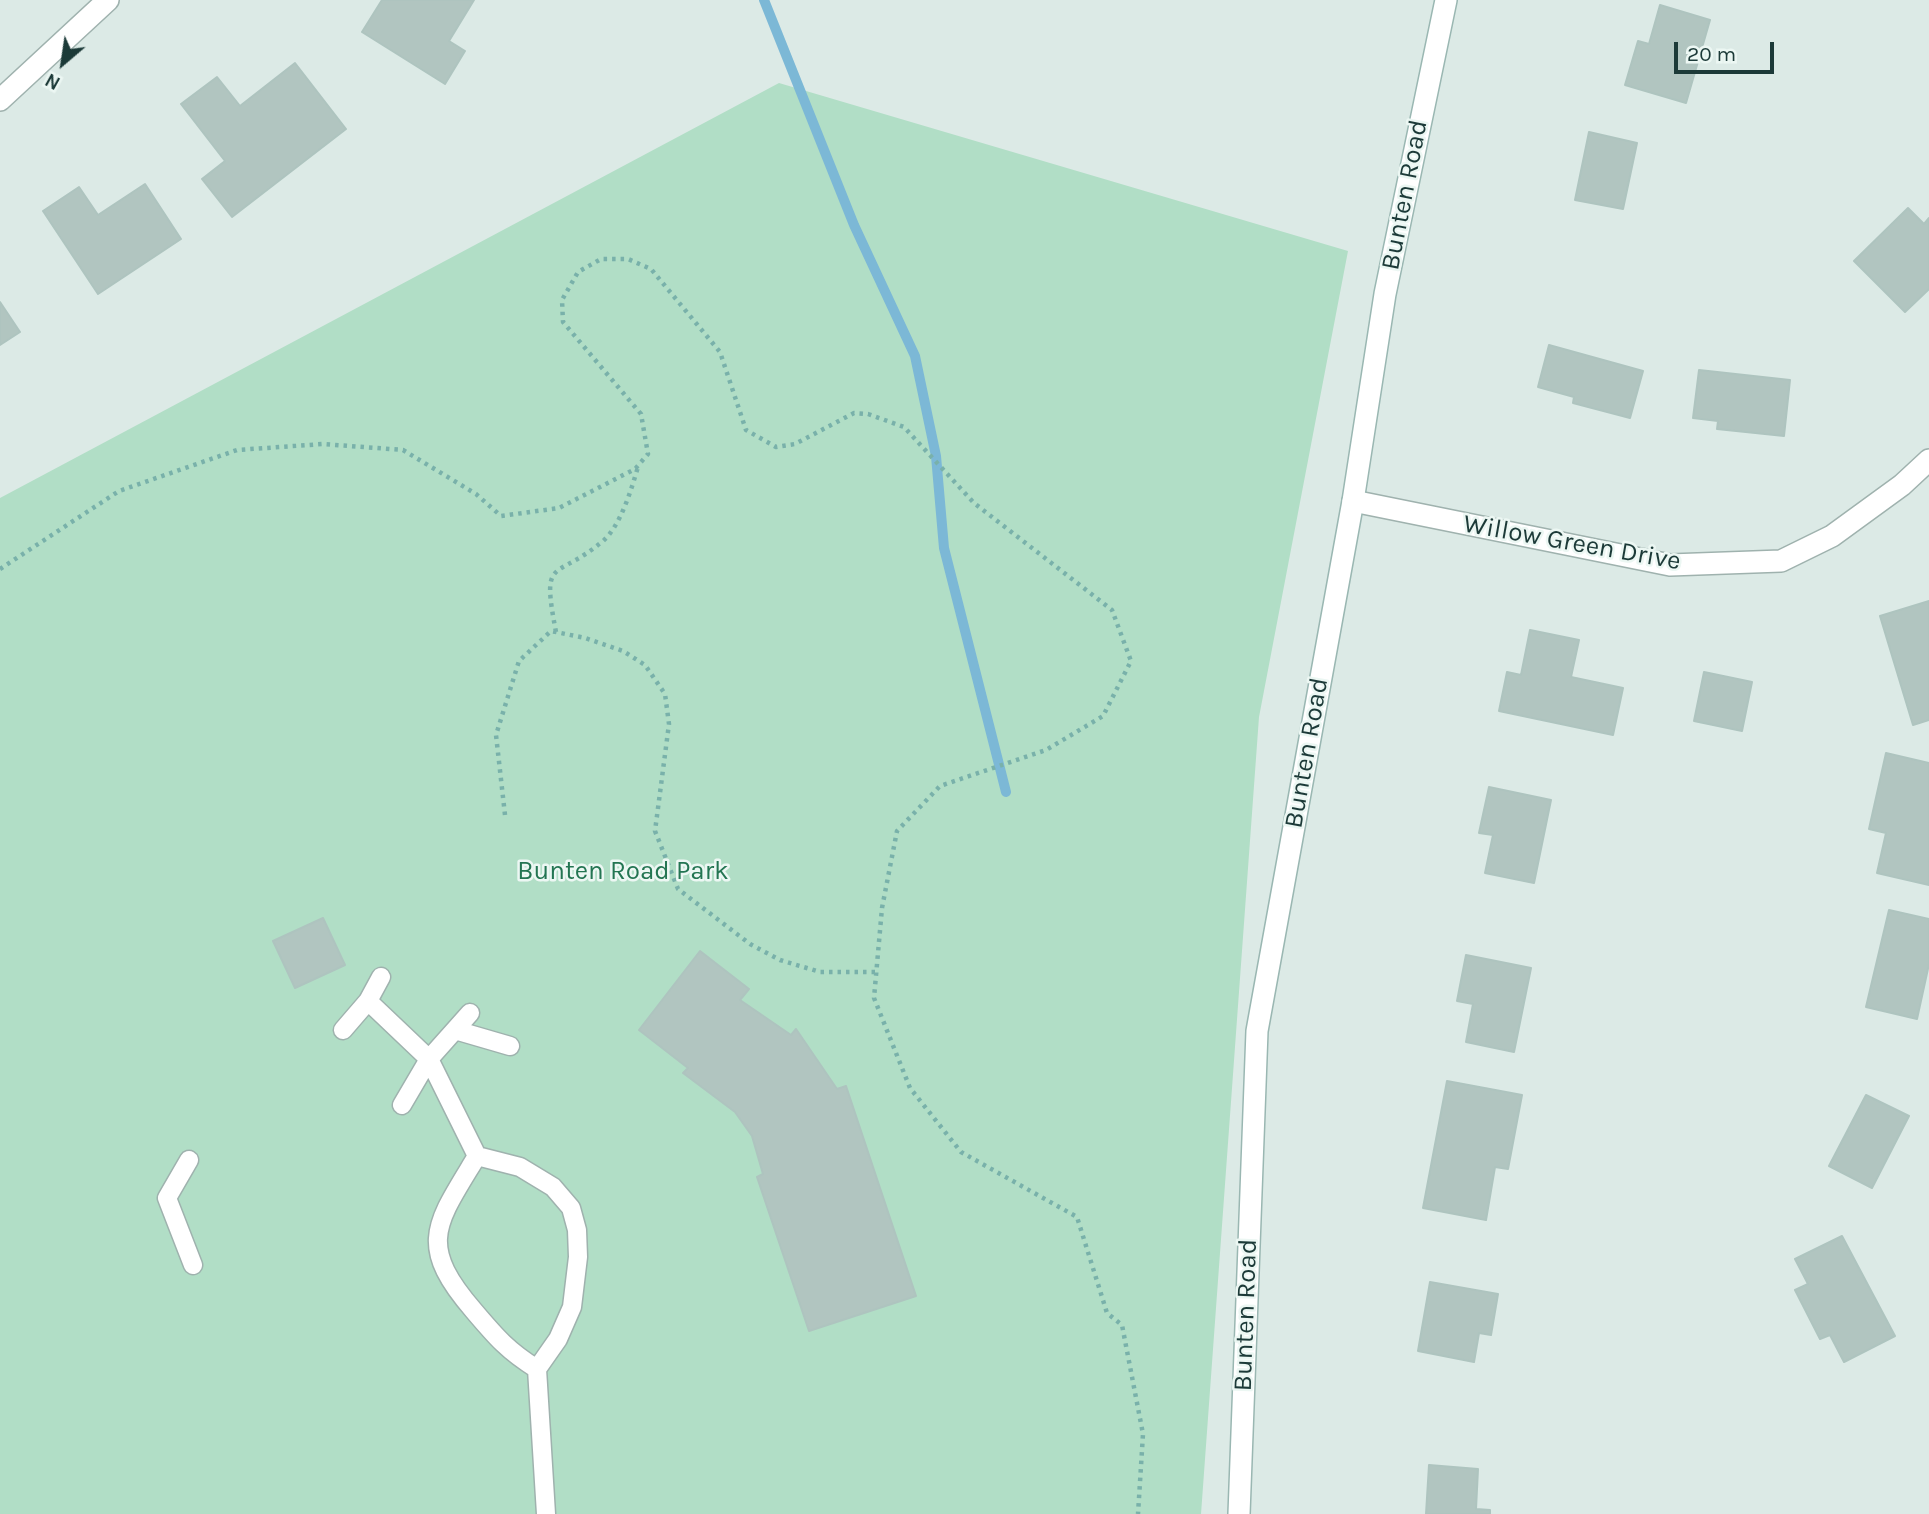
<!DOCTYPE html>
<html>
<head>
<meta charset="utf-8">
<style>
  body { margin:0 }
  #map { position:relative; width:1929px; height:1514px; overflow:hidden; background:#dceae6; font-family:Karla,sans-serif }
  canvas { display:block }
  .north { position:absolute; left:28px; top:28px; width:70px; height:70px; -webkit-text-stroke:5px #ecf7f3; paint-order:stroke; rotate:209deg; font-size:19px; font-weight:700; line-height:28px; text-align:center; color:#1c3a38 }
  .north::after { content:''; display:block; margin:auto; width:24px; height:32px; background:#1c3a38; clip-path:polygon(50% 0,100% 100%,50% 72%,0 100%) }
  .scale { position:absolute; left:1674px; top:42px; width:100px; height:32px; box-sizing:border-box; border:4px solid #1c3a38; border-top:0; padding-left:9px; font-size:21px; line-height:24px; white-space:nowrap; color:#1c3a38; -webkit-text-stroke:5px #ecf7f3; paint-order:stroke }
</style>
</head>
<body>
<div id="map">
<canvas width="1929" height="1514"></canvas>
<div class="north">N</div>
<div class="scale">20 m</div>
</div>
<script>
const ctx = document.querySelector('canvas').getContext('2d');
ctx.lineJoin = 'round';
function paint(path, color) {
  ctx.fillStyle = color;
  ctx.fill(path, 'evenodd');
}
function stroke(path, color, width, dash) {
  ctx.strokeStyle = color;
  ctx.lineWidth = width;
  ctx.lineCap = dash ? 'butt' : 'round';
  ctx.setLineDash(dash || []);
  ctx.stroke(path);
}
function label(font, color, halo, rows, align = 'center') {
  ctx.font = font + ' Karla,sans-serif';
  ctx.lineWidth = 5;
  ctx.setLineDash([]);
  ctx.textBaseline = 'middle';
  ctx.strokeStyle = halo;
  ctx.fillStyle = color;
  for (const [text, x, y, turn = 0] of rows) {
    ctx.save();
    ctx.translate(x, y);
    ctx.rotate((+turn || 0) * Math.PI / 180);
    ctx.textAlign = isNaN(turn) ? turn : align;
    if (halo) ctx.strokeText(text, 0, 0);
    ctx.fillText(text, 0, 0);
    ctx.restore();
  }
}
paint(new Path2D(`
  M779,83l569,168 -89,466 -58,797h-1201v-1016z`), '#b1dec6');
stroke(new Path2D(`
  M764,0l90,225 61,131 21,100 8,92 62,244`), '#7cb8d6', 10);
const building = new Path2D(`
  M382,0h92l-25,41 16,10 -20,33 -83,-52z
  M1660,5l50,15 -24,83 -61,-18 13,-44 11,3z
  M295,63l51,66 -114,88 -30,-38 23,-18 -44,-57 36,-27 23,29z
  M1589,132l48,11 -14,66 -48,-9z
  M145,184l36,55 -83,55 -55,-83 36,-24 19,28z
  M1908,208l16,16 5,-6v71l-24,23 -51,-51z
  M0,302l20,30 -20,13z
  M1549,345l94,26 -13,47 -57,-15 1,-6 -36,-10z
  M1699,370l91,10 -6,56 -67,-7 1,-8 -25,-3z
  M1929,601v119l-16,5 -33,-109z
  M1530,630l49,10 -8,37 52,11 -10,47 -114,-24 8,-39 14,3z
  M1704,672l48,10 -10,49 -48,-10z
  M1886,753l43,10v122l-52,-12 9,-40 -17,-4z
  M1489,787l62,13 -17,83 -49,-10 8,-38 -14,-2z
  M1889,910l40,9v45l-12,55 -51,-12z
  M323,918l22,47 -50,23 -22,-47z
  M700,951l49,38 -9,11 51,35 5,-6 41,60 9,-3 70,210 -107,35 -52,-154 6,-3 -11,-38 -17,-24 -52,-39 5,-5 -49,-38z
  M1466,955l65,13 -17,84 -48,-10 7,-38 -16,-3z
  M1447,1081l75,14 -14,74 -13,-2 -9,53 -63,-12z
  M1866,1095l43,21 -37,72 -43,-22z
  M1842,1236l53,100 -51,26 -14,-27 -10,4 -25,-49 13,-6 -13,-25z
  M1430,1282l68,12 -7,41 -12,-2 -5,29 -56,-11z
  M1429,1465l49,4 -2,40 14,1v4h-64z`);
paint(building, '#b1c5c0');
stroke(building, '#aec4bf', 2);
const lane = new Path2D(`
  M381,977l-13,24 61,58 48,97 43,11 33,20 18,21 6,22 1,27 -6,50 -14,32 -21,30 9,145
  M343,1030l25,-29
  M455,1030l55,16
  M402,1105l27,-46 41,-46
  M477,1156c-41,68 -61,88 -3,155 22,26 34,40 63,58
  M189,1160l-22,38 26,67`);
const street = new Path2D(`
  M0,100l108,-100
  M1353,501l317,64 111,-4 51,-25 70,-51 27,-25`);
const secondary = new Path2D(`
  M1239,1514l18,-483 96,-530 32,-207 61,-294`);
stroke(lane, '#9fb2ae', 21);
stroke(street, '#9fb2ae', 24);
stroke(secondary, '#9ab7b2', 24);
stroke(new Path2D(`
  M0,569l119,-78 118,-41 86,-6 80,6 73,44 25,22 58,-8 76,-39 13,-15 -7,-40 -78,-92 -1,-22 16,-28 23,-13h27l23,10 69,83 26,78 30,17 19,-3 59,-31 14,1 36,13 70,76 138,107 19,51 -28,55 -57,34 -106,36 -43,45 -15,77 -8,90 36,90 51,64 116,65 30,96 15,12 21,109 -5,80
  M556,632c-15,-78 -2,-50 47,-91 18,-16 28,-51 35,-74
  M505,815l-9,-80 23,-74 32,-30 34,7 38,13 22,14 20,29 4,30 -14,107 23,58 72,55 30,16 40,12h57`), '#79b1aa', 4.5, [3.5, 5]);
stroke(lane, '#fff', 18);
stroke(street, '#fff', 21);
stroke(secondary, '#fff', 21);
label('26px', '#1c3a38', '#ecf7f3', [
  ["Bunten Road",1405,195,-79],
  ["Willow Green Drive",1572,543,10],
  ["Bunten Road",1307,753,-80],
  ["Bunten Road",1246,1315,-88]
]);
label('26px', '#237552', '#ecf7f3', [
  ["Bunten Road Park",623,872]
]);
</script>
</body>
</html>
